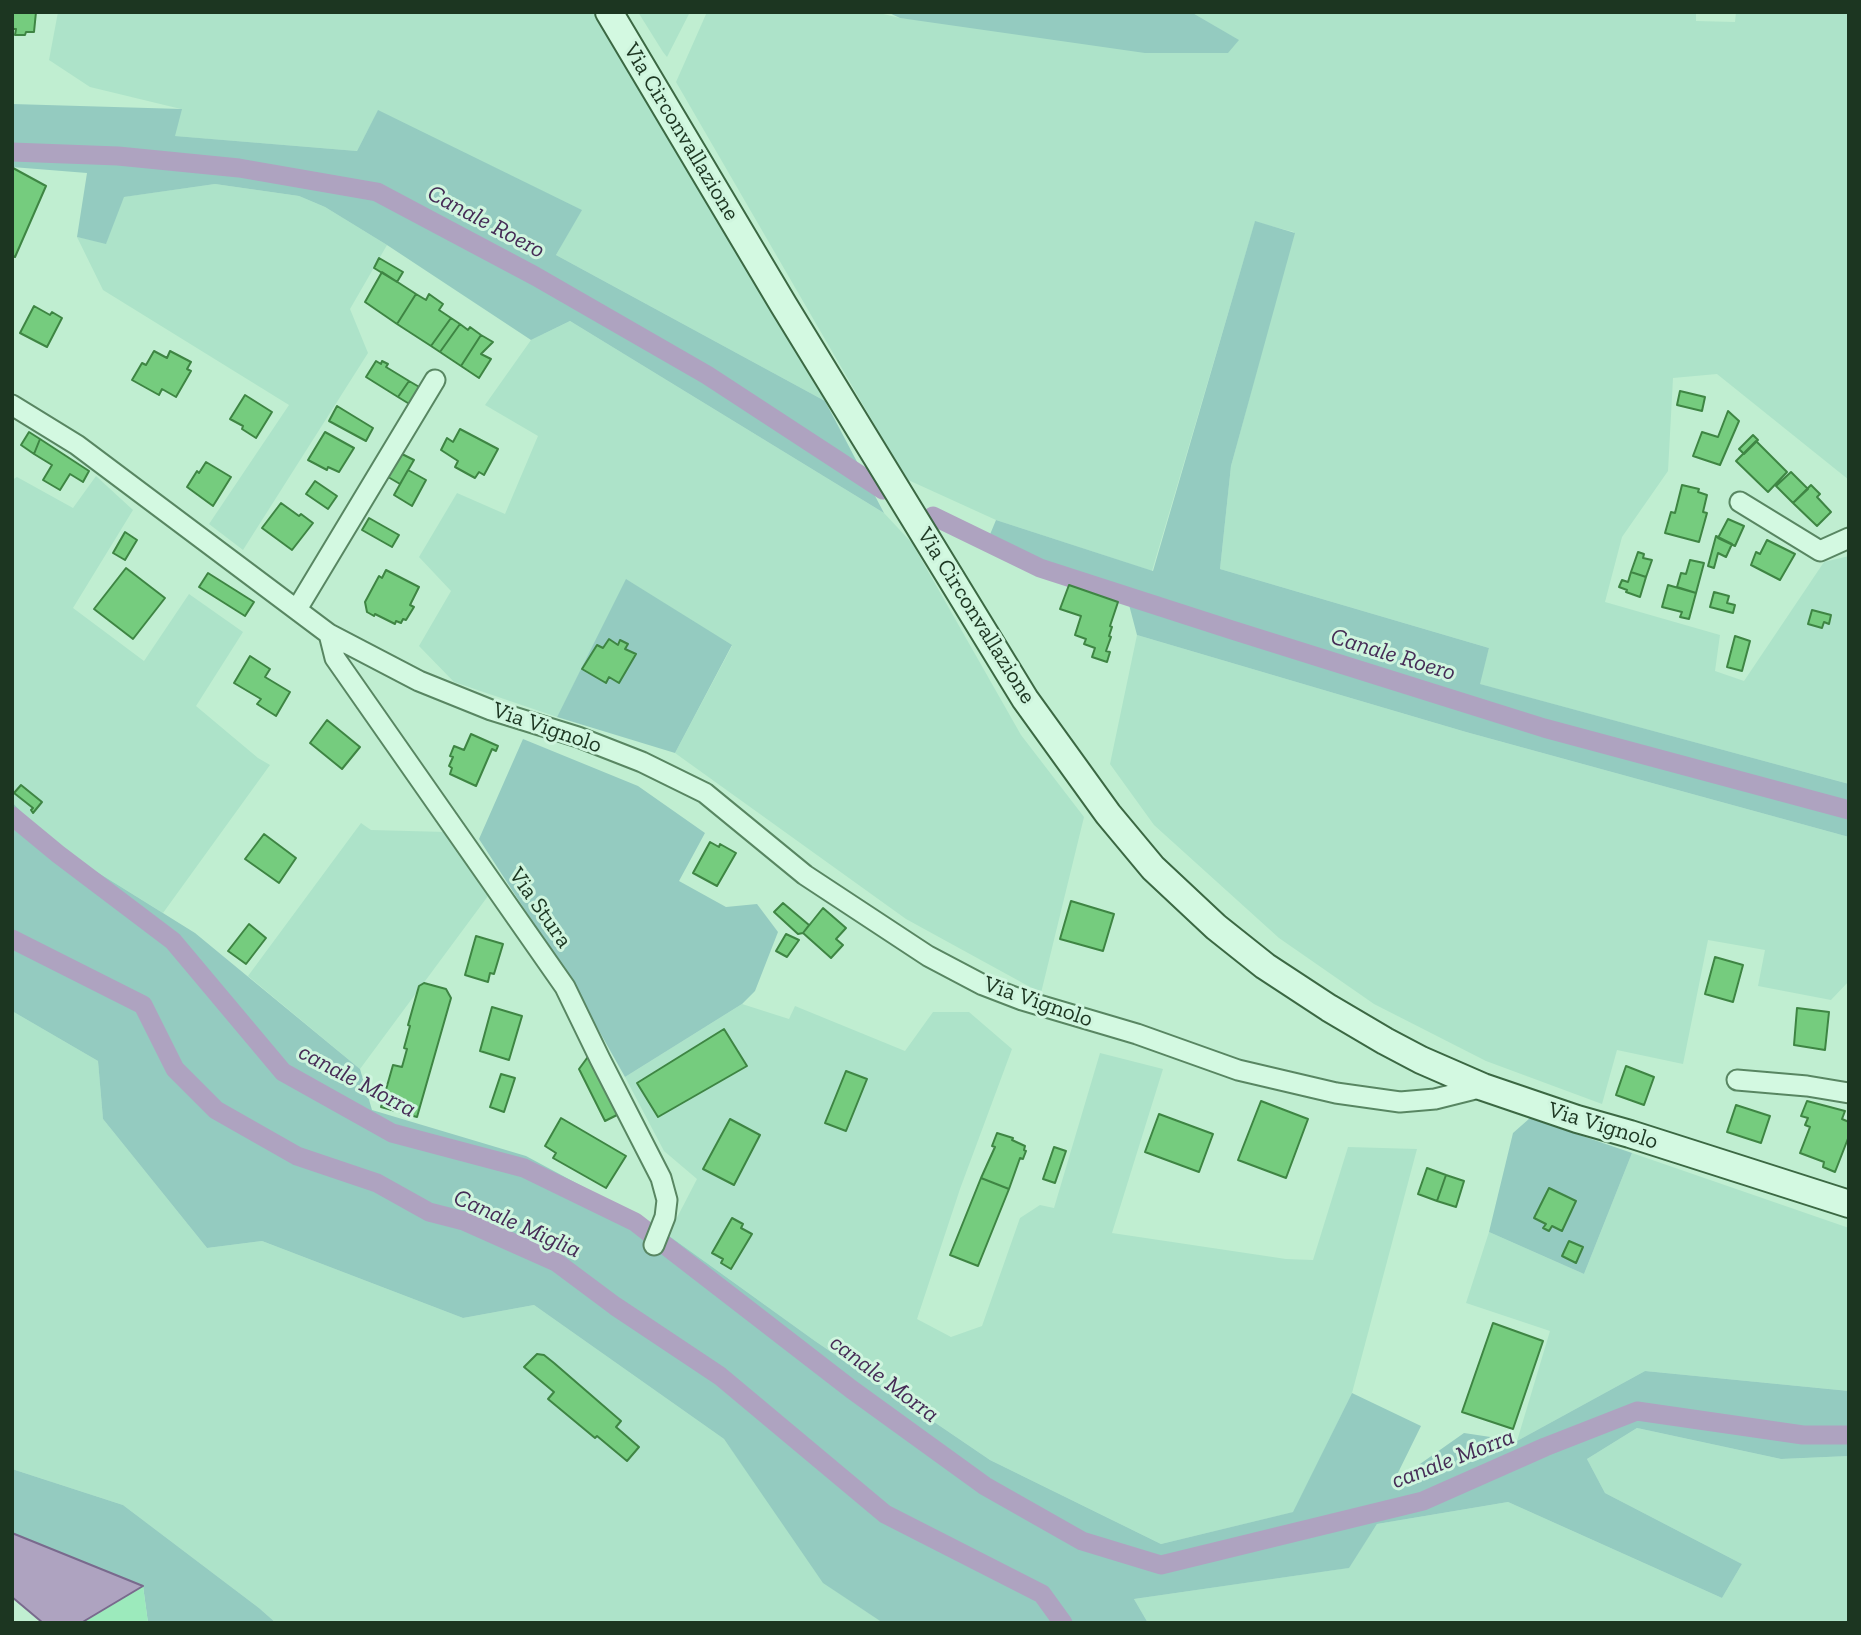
<!DOCTYPE html>
<html>
<head>
<meta charset="utf-8">
<style>
  body { margin:0 }
  #map { position:relative; width:1861px; height:1635px; overflow:hidden; background:#c0eed1; font-family:"Zilla Slab",serif }
  canvas { display:block }
  .frame { position:absolute; inset:0; border:14px solid #1c3621; pointer-events:none }
</style>
</head>
<body>
<div id="map">
<canvas width="1861" height="1635"></canvas>
<div class="frame"></div>
</div>
<script>
const ctx = document.querySelector('canvas').getContext('2d');
ctx.lineJoin = 'round';
function paint(path, color) {
  ctx.fillStyle = color;
  ctx.fill(path, 'evenodd');
}
function stroke(path, color, width, dash) {
  ctx.strokeStyle = color;
  ctx.lineWidth = width;
  ctx.lineCap = dash ? 'butt' : 'round';
  ctx.setLineDash(dash || []);
  ctx.stroke(path);
}
function label(font, color, halo, rows, align = 'center') {
  ctx.font = font + ' "Zilla Slab",serif';
  ctx.lineWidth = 6;
  ctx.setLineDash([]);
  ctx.textBaseline = 'middle';
  ctx.strokeStyle = halo;
  ctx.fillStyle = color;
  for (const [text, x, y, turn = 0] of rows) {
    ctx.save();
    ctx.translate(x, y);
    ctx.rotate((+turn || 0) * Math.PI / 180);
    ctx.textAlign = isNaN(turn) ? turn : align;
    if (halo) ctx.strokeText(text, 0, 0);
    ctx.fillText(text, 0, 0);
    ctx.restore();
  }
}
paint(new Path2D(`
  M58,12h535l232,389 -269,-146 25,-45 -203,-99 -21,40 -183,-15 7,-27 -91,-22 -41,-27z
  M638,12h52l-23,45 -4,-5z
  M707,12h168l25,6 327,35 11,-13 -47,-28h505v9l39,1 1,-10h113v468l-132,-106 -44,4 -5,93 -46,66 -17,65 115,33 -5,36 29,10 80,-119 25,-6v228l-370,-100 10,-36 -269,-79 11,-103 63,-234 -39,-10 -103,349 -156,-51 -90,-41 -230,-397z
  M215,184l84,12 26,11 62,38 -37,64 18,44 -125,197 -34,-26 80,-119 -186,-115 -26,-53 29,6 17,-46z
  M570,321l314,192 28,30 109,192 63,82 -43,176 -135,-74 -231,-166 57,-107 -105,-66 -70,137 -103,-35 -35,-36 32,-55 -32,-34 38,-64 48,21 33,-78 -53,-31 46,-65z
  M96,476l37,34 -60,98 71,53 45,-67 54,38 -47,74 62,52 12,7 -107,148 -111,-69 -40,-42v-322l5,-3 56,31z
  M1137,635l329,97 383,105v144l-18,19 -73,-14 7,-36 -57,-10 -25,124 -66,-14 -15,54 -116,-43 -112,-57 -95,-66 -125,-113 -44,-61z
  M361,823l10,7 75,2 42,64 -128,173 -112,-93z
  M742,1004l47,15 6,-13 110,45 28,-39h36l43,37 -52,140 -43,130 34,18 31,-11 38,-108 20,-13 14,3 46,-155 63,16 -51,164 174,26 27,1 35,-113 69,2 -65,244 -58,119 -133,32 -171,-84 -175,-119 -147,-106 29,-56 -33,-28 -39,-74z
  M12,1011l86,50 5,58 104,129 55,-7 201,77 71,-13 190,134 106,148 53,36h-607l-17,-15 -136,-103 -111,-36z
  M1632,1153l217,75v163l-204,-20 -128,70 33,-110 -84,-28 23,-71 95,42z
  M1637,1428l144,31 68,-3v167h-701l-14,-24 214,-31 29,-44 131,-22 214,96 20,-34 -137,-71 -18,-34z`), '#ade3c9');
paint(new Path2D(`
  M887,12h304l48,28 -11,13h-83l-245,-35z
  M12,104l170,5 -7,27 182,15 21,-41 204,100 -26,45 269,146 59,112 -314,-192 -39,19 -144,-95 -62,-38 -26,-11 -84,-12 -91,13 -18,47 -29,-7 10,-64 -75,-6z
  M1255,221l40,12 -64,233 -11,103 269,79 -9,36 369,100v53l-383,-105 -329,-97 -9,-34 -69,-23 -19,-2 -56,-27 12,-29 157,51z
  M626,579l106,66 -57,108 -118,-36z
  M523,739l115,47 67,47 -26,48 47,26 31,-3 21,28 -23,59 -13,13 -117,73 -54,-96 -92,-142z
  M12,802l40,42 143,89 165,136 12,41 154,46 128,69 161,116 175,119 171,84 132,-32 59,-119 69,33 -28,57 71,-50 53,8 128,-70 204,20v65l-68,3 -144,-31 -50,31 18,34 137,71 -20,34 -214,-96 -131,22 -28,44 -215,31 14,24h-265l-60,-40 -99,-144 -190,-134 -71,13 -201,-77 -55,7 -104,-129 -5,-58 -86,-50z
  M1530,1118l102,35 -48,121 -95,-42 24,-99z
  M12,1469l111,36 136,103 17,15h-128l-5,-37 -131,-53z`), '#94cbc0');
paint(new Path2D(`
  M143,1586l5,37h-67z`), '#9ceabc');
const water = new Path2D(`
  M12,1533l131,53 -62,37h-38l-31,-26z`);
paint(water, '#aea3c0');
stroke(water, '#796a8d', 2);
stroke(new Path2D(`
  M12,152l106,4 121,12 138,24 158,84 172,99 176,115
  M933,516l107,52 192,62 312,98 305,82
  M12,816l46,38 115,87 110,131 109,61 132,35 111,54 216,167 134,97 97,55 79,24 262,-64 122,-54 92,-36 166,24h46
  M12,939l131,66 32,64 41,41 81,46 80,27 52,29 35,9 92,41 59,44 105,70 165,138 157,80 21,29`), '#aea3c0', 19);
const building = new Path2D(`
  M12,12h24l-2,20h-8l-1,3h-10l1,-6h-4z
  M13,168l33,18 -31,71 -3,-1z
  M379,258l24,14 -6,10 -23,-14z
  M382,272l34,22 -19,30 -32,-22z
  M416,294l10,6 3,-6 14,10 -4,6 12,8 -20,28 -34,-22z
  M34,306l16,9 2,-3 10,6 -15,29 -27,-14z
  M451,318l9,6 -20,28 -9,-6z
  M460,324l8,6 2,-3 11,8 -20,31 -21,-14z
  M481,335l12,7 -12,12 10,5 -12,19 -18,-12z
  M154,351l13,7 3,-7 21,11 -4,7 4,2 -15,26 -14,-8 -3,6 -27,-15 10,-17 4,2z
  M376,361l5,3 1,-3 6,3 -2,3 23,14 -11,16 -32,-20z
  M409,381l12,7 -10,17 -13,-8z
  M1680,391l25,6 -3,14 -25,-6z
  M245,395l27,17 -16,26 -14,-9 1,-3 -13,-7z
  M337,406l36,22 -7,13 -37,-20z
  M1728,411l11,10 -19,44 -27,-9 9,-24 16,5z
  M460,429l38,20 -14,26 -5,-3 -4,6 -20,-11 3,-6 -17,-11 6,-12 6,4z
  M29,432l11,7 -6,15 -13,-9z
  M325,432l29,16 -15,24 -11,-5 -1,3 -19,-10z
  M1753,435l5,5 -14,14 -5,-5z
  M40,439l49,32 -6,11 -13,-8 -10,16 -17,-10 9,-15 -18,-11z
  M1756,441l31,31 -19,20 -32,-31z
  M398,447l6,3 -2,4 12,6 -14,24 -17,-10z
  M206,462l25,15 -18,29 -26,-19 10,-16 2,2z
  M408,470l18,10 -14,26 -18,-11z
  M1791,472l17,17 -15,14 -17,-17z
  M315,481l22,15 -9,13 -22,-15z
  M1682,485l17,4 -1,3 9,3 -4,17 4,1 -8,29 -34,-9 6,-21 4,1z
  M1811,485l9,9 -3,3 14,15 -14,14 -24,-23z
  M281,503l18,13 2,-2 12,9 -21,27 -30,-22z
  M369,518l30,17 -7,12 -30,-17z
  M1728,519l16,7 -9,20 -17,-8z
  M125,532l12,8 -12,20 -12,-7z
  M1716,536l16,8 -6,13 -8,-4 -4,15 -6,-2z
  M1767,540l28,14 -15,26 -29,-15 5,-13 4,2z
  M1638,552l6,2 -1,4 9,2 -6,17 -15,-5z
  M1690,560l14,3 -8,30 -19,-6 4,-14 5,1z
  M126,568l39,30 -32,41 -39,-30z
  M386,570l33,17 -9,18 4,2 -8,13 -3,-1 -2,4 -5,-2 -1,3 -20,-10 -1,2 -7,-4 -2,-10 14,-26 3,2z
  M1631,572l15,5 -6,20 -14,-5 1,-2 -8,-3 3,-7 6,2z
  M208,573l46,29 -9,14 -46,-29z
  M1069,585l49,17 -8,24 2,1 -3,9 2,1 -5,14 4,1 -3,10 -15,-5 3,-9 -11,-4 2,-5 -11,-4 6,-19 -21,-7z
  M1668,585l28,8 -7,26 -9,-2 2,-5 -20,-5z
  M1714,592l15,4 -2,7 8,2 -2,8 -23,-6z
  M1812,610l19,5 -2,9 -5,-2 -2,6 -14,-4z
  M1735,636l15,5 -8,30 -15,-4z
  M609,639l9,6 2,-5 8,4 -3,5 11,5 -17,29 -10,-6 -3,6 -24,-14 15,-24 6,3z
  M250,656l20,13 -5,8 25,15 -14,24 -19,-12 4,-5 -27,-16z
  M327,720l33,27 -18,22 -32,-26z
  M471,734l27,12 -2,5 -4,-2 -16,37 -26,-12 2,-6 -3,-2 4,-9 -3,-1 4,-10 10,4z
  M21,785l21,17 -9,11 -2,-3 2,-2 -19,-15z
  M264,834l32,24 -17,25 -34,-24z
  M710,842l9,5 1,-3 16,9 -19,33 -24,-13z
  M1071,901l43,13 -11,37 -43,-12z
  M783,903l26,22 -6,8 -5,1 -24,-22z
  M823,908l23,20 -10,11 7,6 -12,13 -28,-25z
  M249,924l17,14 -20,26 -18,-13z
  M786,934l13,6 -12,17 -11,-6z
  M476,936l27,8 -9,30 -4,-1 -2,9 -23,-7z
  M1715,957l28,8 -10,37 -28,-8z
  M424,983l22,6 5,9 -34,119 -36,-10 12,-42 9,2 5,-18 -3,-1 6,-22 -2,-1 11,-39z
  M492,1007l30,9 -13,44 -29,-9z
  M1797,1008l32,4 -4,38 -31,-5z
  M724,1029l23,37 -89,51 -21,-34z
  M590,1054l31,59 -16,8 -26,-52z
  M1626,1066l28,11 -10,28 -28,-10z
  M846,1071l21,8 -21,52 -21,-8z
  M501,1074l14,4 -11,34 -14,-5z
  M1261,1101l47,18 -22,59 -48,-18z
  M1807,1101l38,10 -3,8 7,3v14l-14,36 -12,-5 1,-5 -24,-9 10,-26 -5,-2 3,-7 -7,-2z
  M1736,1105l34,11 -9,27 -34,-11z
  M1159,1114l54,20 -14,38 -54,-20z
  M561,1118l65,38 -20,32 -53,-30 3,-5 -11,-7z
  M730,1119l30,16 -26,50 -31,-16z
  M997,1133l16,5 -1,2 13,6 -1,4 2,1 -3,8 -3,-1 -11,31 -28,-11 14,-31 -3,-1z
  M1054,1147l12,4 -11,32 -12,-4z
  M1427,1168l19,7 -9,26 -19,-7z
  M1446,1175l18,6 -8,26 -19,-6z
  M981,1178l28,11 -31,77 -28,-11z
  M1549,1188l27,13 -14,30 -10,-5 -3,5 -6,-3 3,-4 -12,-6z
  M732,1218l11,6 -2,4 11,6 -21,35 -10,-6 2,-4 -11,-6z
  M1569,1241l14,6 -7,16 -14,-7z
  M1493,1323l50,18 -30,88 -51,-17z
  M537,1354l7,1 10,8 67,58 -5,6 23,20 -12,14 -30,-25 -2,2 -47,-39 6,-7 -30,-25z`);
paint(building, '#75cc7e');
stroke(building, '#3e8543', 2);
const street = new Path2D(`
  M12,405l65,40 252,189 90,47 72,29 87,27 64,25 63,31 100,82 123,81 55,29 39,15 115,34 101,36 98,23 64,9 35,-3 48,-12
  M1740,502l80,49 29,-13
  M297,609l138,-229
  M329,634l6,24 230,329 35,72 61,119 6,22 -2,17 -11,28
  M1737,1080l70,6 42,7`);
const secondary = new Path2D(`
  M609,12l174,292 242,395 83,115 45,54 63,59 49,39 64,42 56,33 36,19 62,27 94,32 53,15 219,70`);
stroke(street, '#588662', 23);
stroke(secondary, '#3b6843', 30);
stroke(street, '#d3f9e1', 19);
stroke(secondary, '#d3f9e1', 26);
label('23px', '#1c3621', '#cff5de', [
  ["Via Circonvallazione",681,132,59],
  ["Via Circonvallazione",976,616,58],
  ["Via Vignolo",547,728,19],
  ["Via Stura",540,908,55],
  ["Via Vignolo",1038,1002,19],
  ["Via Vignolo",1603,1126,17]
]);
label('italic 24px', '#462c56', '#cff5de', [
  ["Canale Roero",486,222,28],
  ["Canale Roero",1393,655,17],
  ["canale Morra",357,1081,28],
  ["Canale Miglia",517,1224,24],
  ["canale Morra",884,1379,37],
  ["canale Morra",1453,1459,-21]
]);
</script>
</body>
</html>
